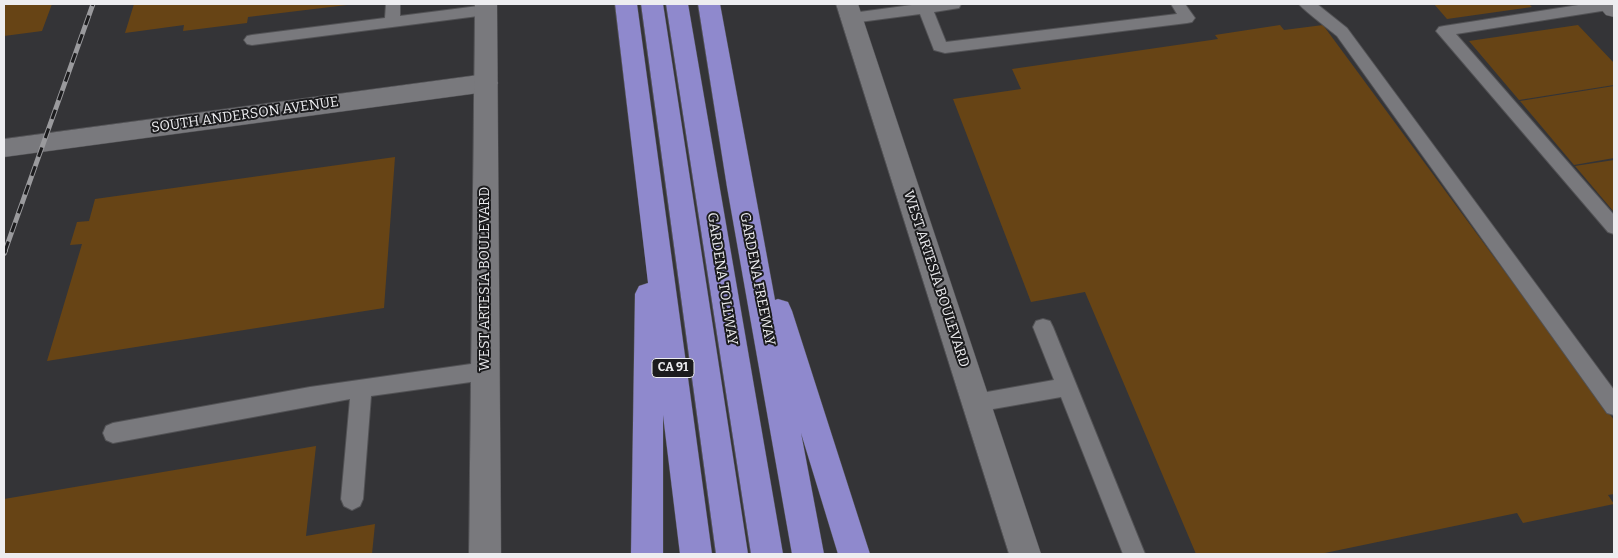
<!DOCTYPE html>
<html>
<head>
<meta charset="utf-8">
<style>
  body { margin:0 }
  #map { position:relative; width:1618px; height:558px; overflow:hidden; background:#343437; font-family:Bitter,serif }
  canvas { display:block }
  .frame { position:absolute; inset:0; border:5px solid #ededf0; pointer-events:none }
</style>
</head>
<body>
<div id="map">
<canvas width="1618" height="558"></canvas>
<div class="frame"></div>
</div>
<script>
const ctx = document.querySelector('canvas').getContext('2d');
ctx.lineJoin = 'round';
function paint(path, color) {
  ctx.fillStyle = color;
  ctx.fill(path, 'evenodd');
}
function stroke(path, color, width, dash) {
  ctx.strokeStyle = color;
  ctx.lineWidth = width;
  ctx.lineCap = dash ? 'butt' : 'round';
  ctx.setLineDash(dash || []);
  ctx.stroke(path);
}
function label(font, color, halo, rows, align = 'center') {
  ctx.font = font + ' Bitter,serif';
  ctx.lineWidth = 4;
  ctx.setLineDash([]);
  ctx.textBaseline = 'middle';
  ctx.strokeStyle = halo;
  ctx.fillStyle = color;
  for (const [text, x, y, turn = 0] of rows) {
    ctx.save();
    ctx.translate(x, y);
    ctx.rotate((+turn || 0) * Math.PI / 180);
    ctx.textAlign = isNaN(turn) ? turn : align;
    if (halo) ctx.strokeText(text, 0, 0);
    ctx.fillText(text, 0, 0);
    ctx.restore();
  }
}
paint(new Path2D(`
  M4,4h48l-10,27 -38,5z
  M134,4h213v1l-99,12 -1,6 -64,8 1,-6 -59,8z
  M1434,4h95l3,3 -85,12z
  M1280,25l4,5 39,-5 291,395v74l-6,1 6,9 -91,19 -6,-10 -197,41h-124l-111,-262 -54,10 -78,-203 68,-10 -9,-20 206,-30 -3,-4z
  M1578,25l36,38v22l-95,15 -50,-59z
  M1614,86v72l-40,7 -54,-64z
  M395,157l-11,151 -337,53 35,-117 -12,1 7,-23 12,-1 6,-22z
  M1614,160v52l-39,-46z
  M316,446l-10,90 69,-12 -3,30h-368v-55z`), '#674415');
const service = new Path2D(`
  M386,4h14v12l86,-11 5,1 3,4 -3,4 -5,1 -234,30 -5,-1 -3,-4 3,-4 5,-1 133,-17z
  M919,4h42l-2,4 -25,4 12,30 231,-28 -6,-10h14l10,14 -3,4 -5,1 -242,30 -11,-3 -14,-36 -68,9 -5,-1 -3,-4 3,-4 5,-1z
  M1299,4h18l30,24 267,362v25l-7,-2 -270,-377c-7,-6 -36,-28 -38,-32z
  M1585,4h29v5l-158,25 158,181v19l-6,-2 -172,-201 3,-4 5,-1z
  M1043,319l7,2 3,6 92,227h-22l-62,-157 -85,15 -7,-2 -3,-7 3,-7 7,-2 78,-14 -21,-53 3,-6z
  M485,362l7,3 3,6 -3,6 -7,3 -114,16 -8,103 -3,7 -8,4 -8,-4 -3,-7 9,-100 -237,44 -7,-3 -3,-7 3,-7 7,-3 197,-36z`);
const minor = new Path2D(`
  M1597,4h17v13l-8,-2z
  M486,74l8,3 4,6 -4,6 -8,3 -482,65v-18z`);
const secondary = new Path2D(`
  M475,4h22l4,550h-32z
  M836,4h22l183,550h-32z`);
const motorway = new Path2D(`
  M615,4h22l75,550h-32l-17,-139v139h-32l4,-260 4,-8 9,-3z
  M641,4h22l85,550h-32z
  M666,4h22l95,550h-32z
  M698,4h22l55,296 3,-1 10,3 4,9 78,243h-32l-37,-121 23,121h-32l-65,-367z`);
stroke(service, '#525255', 2);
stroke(minor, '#525255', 1);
stroke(secondary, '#525255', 1);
stroke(motorway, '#525255', 1);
paint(service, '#79797d');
paint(minor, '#79797d');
paint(secondary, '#79797d');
paint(motorway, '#8f89cd');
const railFar1 = new Path2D(`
  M5,251l88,-247`);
const rail = new Path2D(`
  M4,253l1,-3`);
stroke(railFar1, '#9a9a9d', 5);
stroke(rail, '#9a9a9d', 6);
stroke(railFar1, '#1b1b1d', 3, [10]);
stroke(rail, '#1b1b1d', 4.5, [12]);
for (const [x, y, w] of [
  [673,368,42]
]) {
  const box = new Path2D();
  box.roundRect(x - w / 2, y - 9.5, w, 19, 4);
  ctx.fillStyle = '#1b1b1d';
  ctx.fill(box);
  stroke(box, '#ededf0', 1);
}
label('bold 12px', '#ededf0', null, [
  ["CA 91",673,368]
]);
label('14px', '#ededf0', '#1b1b1d', [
  ["SOUTH ANDERSON AVENUE",245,115,-8],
  ["WEST ARTESIA BOULEVARD",485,279,-90],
  ["GARDENA TOLLWAY",722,279,81],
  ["GARDENA FREEWAY",757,279,79],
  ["WEST ARTESIA BOULEVARD",936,279,72]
]);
</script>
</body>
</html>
